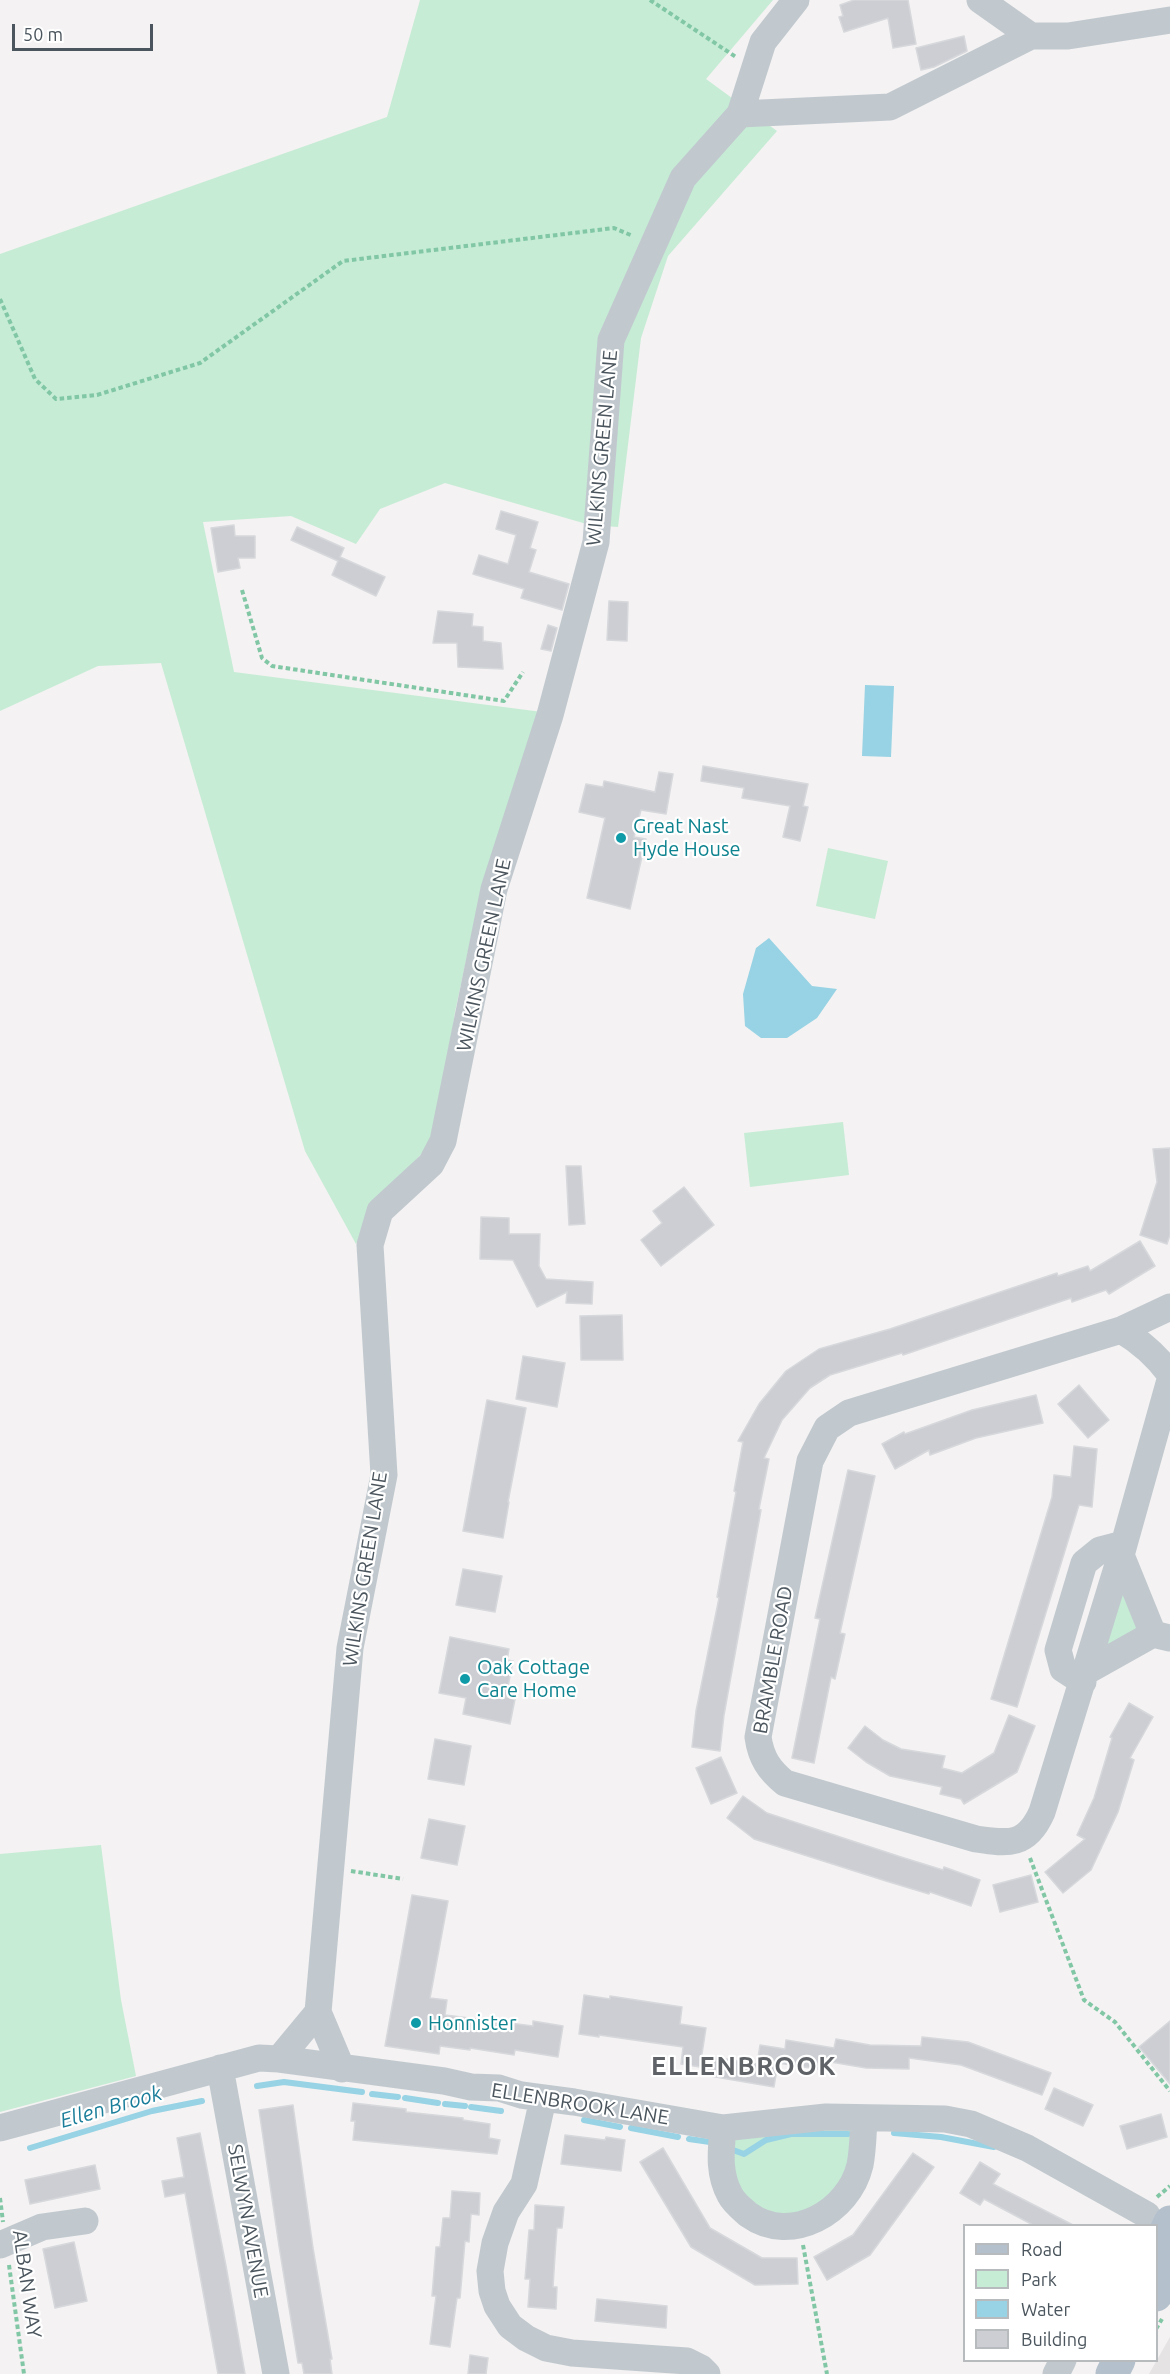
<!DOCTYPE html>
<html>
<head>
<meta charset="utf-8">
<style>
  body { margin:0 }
  #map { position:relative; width:1170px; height:2374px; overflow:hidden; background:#f4f2f2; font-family:Ubuntu,sans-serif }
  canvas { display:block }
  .legend { position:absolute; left:963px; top:2224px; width:195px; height:138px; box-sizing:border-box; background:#fff; border:2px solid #b7bbbe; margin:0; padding:8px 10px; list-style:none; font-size:18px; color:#4b555d }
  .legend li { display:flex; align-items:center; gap:12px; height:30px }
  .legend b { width:30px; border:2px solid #b7bbbe }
  .scale { position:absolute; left:12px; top:24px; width:141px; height:27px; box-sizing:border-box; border:3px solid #4b555d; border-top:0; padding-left:8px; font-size:18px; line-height:21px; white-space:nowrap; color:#4b555d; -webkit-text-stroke:4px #fff; paint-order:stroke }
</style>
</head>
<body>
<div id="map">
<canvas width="1170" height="2374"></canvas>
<ul class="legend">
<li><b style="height:8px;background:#b4c1cd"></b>Road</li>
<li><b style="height:16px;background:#c6ecd5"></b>Park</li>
<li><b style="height:16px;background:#97d3e4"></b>Water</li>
<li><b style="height:16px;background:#ccced3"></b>Building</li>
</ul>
<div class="scale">50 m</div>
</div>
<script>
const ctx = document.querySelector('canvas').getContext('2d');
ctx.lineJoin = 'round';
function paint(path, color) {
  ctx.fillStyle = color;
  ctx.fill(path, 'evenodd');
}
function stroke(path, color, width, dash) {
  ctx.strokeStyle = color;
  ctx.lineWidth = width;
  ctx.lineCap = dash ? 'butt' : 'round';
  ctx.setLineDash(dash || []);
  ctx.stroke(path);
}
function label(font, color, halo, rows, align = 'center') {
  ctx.font = font + ' Ubuntu,sans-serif';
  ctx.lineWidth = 4.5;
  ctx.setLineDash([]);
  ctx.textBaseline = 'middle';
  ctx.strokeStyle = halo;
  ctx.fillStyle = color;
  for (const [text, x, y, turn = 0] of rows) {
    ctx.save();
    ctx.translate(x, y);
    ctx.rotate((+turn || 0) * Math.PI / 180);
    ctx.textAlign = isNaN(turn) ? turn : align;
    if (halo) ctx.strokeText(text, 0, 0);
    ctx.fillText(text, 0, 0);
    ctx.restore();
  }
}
paint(new Path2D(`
  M1170,2337v37h-21z`), '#e5e3e3');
paint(new Path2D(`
  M420,0h353l-67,79 71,52 -109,125 -27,82 -23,189 -28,-2 -145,-42 -65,26 -24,35 -65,-28 -88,6 31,150 308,40 -59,170 -28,130 -11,79 -10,49 -60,66 -18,38 -51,-93 -144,-488 -63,3 -98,45v-457l387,-137z
  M828,848l60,13 -13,58 -59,-13z
  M843,1122l6,53 -99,12 -6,-54z
  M1126,1592l15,34 -36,25 16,-57z
  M101,1845l20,155 15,76 -136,36v-258z
  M864,2119l-4,47 -39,51 -77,-7 -21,-82z`), '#c6ecd5');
paint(new Path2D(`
  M865,685l29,1 -3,71 -29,-1z
  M769,938l43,48 25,3 -20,29 -30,20h-26l-16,-12 -2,-32 13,-46z`), '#97d3e4');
stroke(new Path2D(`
  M257,2086l27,-4 78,10
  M372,2094l26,3
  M405,2098l33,5
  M445,2104l20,2
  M471,2107l30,4
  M584,2120l36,7
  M631,2128l47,9
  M894,2133l47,4 53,10
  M689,2139l21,3
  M30,2148l122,-37 50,-10
  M733,2150l11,4 22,-14 25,-6h57`), '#97d3e4', 6);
const building = new Path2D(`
  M854,0h54l8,44 -23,4 -5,-30 -44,14 -5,-15 4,-1 -3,-11z
  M964,36l3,15 -33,16 -13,3 -5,-22z
  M501,511l37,11 -8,26 6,2 -7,22 40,12 -7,26 -41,-12 3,-9 -51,-15 6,-19 29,9 8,-29 -20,-6z
  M234,525l1,11h20v22h-17l2,10 -22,4 -7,-44z
  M297,527l47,21 -4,9 45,20 -9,19 -44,-21 6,-14 -47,-21z
  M609,601l19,1 -1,39 -20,-1z
  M438,611l35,3 -1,12 11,1v14l18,2 2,26 -45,-2 -1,-24h-24z
  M548,625l9,3 -6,23 -10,-2z
  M703,766l105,18 -5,22 5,1 -8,34 -17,-4 7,-31 -48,-8 2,-10 -43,-7z
  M659,772l14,2 -7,40 -25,-4 -7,27 12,2 -16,70 -43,-11 18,-80 -26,-6 7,-28 17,3 1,-6 51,11z
  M1170,1148v87l-3,9 -27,-9 17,-53 -4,-33z
  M566,1166h15l4,58 -16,1z
  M684,1187l30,38 -53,41 -20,-26 21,-17 -9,-12z
  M481,1217l28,1v16h31l-1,32 7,13 47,3 -1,22 -26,-1 1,-11 -30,15 -24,-47 -33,-1z
  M1140,1241l15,25 -46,28 -3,-4 -34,12 -1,-4 -168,57 -1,-2 -72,22 -20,13 -28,32 -18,38 5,1 -10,50 2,1 -37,205 -4,36 -28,-4 4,-36 23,-113 -2,-1 19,-105 -2,-1 9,-49 -5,-1 21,-37 27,-33 33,-22 71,-20 167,-56 1,3 30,-10 2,5z
  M622,1315l1,45h-42l-1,-44z
  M523,1356l42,7 -8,44 -41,-8z
  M1079,1385l30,35 -21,18 -30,-34z
  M1036,1395l7,28 -67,15 -46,17 -1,-5 -34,19 -13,-25 22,-12 1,2 67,-24z
  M487,1400l39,8 -18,94h1l-6,36 -40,-7z
  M1074,1446l23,3 -5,58 -13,-2 -62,202 -26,-8 61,-202 2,-22 17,2z
  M848,1470l27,6 -35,157 5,1 -10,45 -4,-2 -17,86 -22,-5 28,-139 -5,-1z
  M463,1569l39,7 -7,36 -39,-7z
  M450,1637l59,12 -2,11 6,1 -7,36 9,2 -5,25 -47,-10 3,-16 -27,-5z
  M1129,1703l24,14 -23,41 4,2 -16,52 -27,58 -28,23 -18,-21 40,-33 -8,-4 17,-37 18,-60 -2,-1z
  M1009,1715l26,11 -18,46 -53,32 -3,-5 -21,-5 2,-7 -52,-11 -24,-14 -18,-14 17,-22 18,14 18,9 44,7 -3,12 20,5 32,-20z
  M435,1739l36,7 -7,39 -36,-6z
  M721,1757l16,36 -26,11 -15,-36z
  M743,1796l24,17 134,44 42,13 1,-3 36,13 -9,26 -41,-14 -1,2 -43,-13 -132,-42 -27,-21z
  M429,1819l36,7 -8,39 -36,-7z
  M1031,1875l7,27 -38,10 -7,-27z
  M412,1895l36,6 -18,97 17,2 -2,15 88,11v-5l30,5 -5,31 -43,-7 -1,5 -44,-7v2l-30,-4 -1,8 -54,-8z
  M584,1995l26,4v-3l72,11 -2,17 26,4 -6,39 -19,-3 2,-17 -84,-12v2l-20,-3z
  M1170,2021v63l-31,-37z
  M922,2037l46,5 83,31 -9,22 -81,-30 -52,-7v11l-43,-1 -41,-7 -1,9 -46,-7 -4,24 -70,-12 4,-19 49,8 3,-19 25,4 1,-9 48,8 2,-9 34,6 51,1z
  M1054,2088l39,17 -10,21 -38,-17z
  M353,2103l53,6v3l57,6v2l27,4 -1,14 11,2 -3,14 -144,-14 2,-19h-4z
  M293,2105l20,143 19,111h-2l2,15h-28l-2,-11h-4l-19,-117 -20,-136z
  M1161,2114l6,23 -40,12 -7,-23z
  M200,2133l26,133 19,108h-27l-33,-181 -20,4 -3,-16 22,-4 -7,-39z
  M565,2135l40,5 1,-3 19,3 -4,31 -60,-7z
  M663,2148l47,80 52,30h35l1,26 -43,1 -64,-38 -51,-85z
  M913,2153l21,14 -64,88 -43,25 -13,-23 39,-22z
  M980,2162l20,12 -7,10 82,42h-40l-51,-27 -4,6 -20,-12z
  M95,2165l5,24 -70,15 -5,-24z
  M452,2191l28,2 -1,22 -8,-1 -2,28 -4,-1 -5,57h-3l-7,49 -20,-3 6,-48h-4l4,-49h4l3,-29h7z
  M535,2205l29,2 -2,21h-5l-2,27 -2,32h4l-1,22 -28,-2 2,-28h-5l4,-49h5z
  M74,2242l13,59 -32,7 -12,-59z
  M597,2299l70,7 -1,22 -71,-7z
  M470,2355l18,3 -2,16h-18z`);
paint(building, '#ccced3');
stroke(building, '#d6d8dc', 1.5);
stroke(new Path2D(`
  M650,0l86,57
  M0,299l35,80 21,20 41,-4 103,-32 143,-102 271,-33 19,8
  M242,590l20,68 10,8 232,35 19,-29
  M1030,1858l54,142 31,22 55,69
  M351,1871l52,8
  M1157,2197l13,-11
  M0,2198l3,24
  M803,2245l24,129
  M9,2265l15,109
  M1156,2329l6,-10`), '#81c7a5', 4, [4.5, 3]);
stroke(new Path2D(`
  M980,0l51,36
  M740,114l23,-72 33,-42
  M1121,1330l49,-23
  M1170,1374c-14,-19 -29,-32 -49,-44l-272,83 -22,15 -17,33 -52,276c3,21 11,33 27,46l191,56c33,5 51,7 66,-27l79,-257 49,-175
  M1121,1555l32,79
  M1087,1671l66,-37 17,4
  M1083,1682l-20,-13 -5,-19 26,-87 16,-13 23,-6
  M279,2059l39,-47
  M220,2068l56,306
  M342,2069l-24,-57 32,-364 34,-173 -14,-230 10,-34 51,-47 12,-23 51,-252 56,-174 46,-173 15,-202 72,-162 57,-64 150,-7 141,-71h37l102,-16
  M543,2099l-19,85 -18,28 -11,31 -5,28 2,20 5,15 13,20 16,12 20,10 26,5 115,8 14,7 6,6
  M0,2128l259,-70 20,1 165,22 27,6 28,1 22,7 53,7 149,26 103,-11 119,2 26,5 56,24 120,67 5,11
  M723,2128c-2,23 -5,45 7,67 4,8 12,14 19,20 42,30 100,-3 111,-50 3,-15 3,-31 4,-46
  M0,2245l42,-18 43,-6
  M1056,2374l7,-14`), '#c1c9cf', 27);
stroke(new Path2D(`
  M1156,2295l10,-44 -2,-16 6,-13
  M1112,2374l7,-14`), '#b4c1cd', 33);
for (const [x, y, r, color] of [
  [621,838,6,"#0f9aa8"],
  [465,1679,6,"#0f9aa8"],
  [416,2023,6,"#0f9aa8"]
]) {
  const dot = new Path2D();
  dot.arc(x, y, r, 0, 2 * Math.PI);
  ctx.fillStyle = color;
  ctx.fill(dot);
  stroke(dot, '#fff', 2);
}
label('20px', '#4b555d', '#fff', [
  ["WILKINS GREEN LANE",602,448,-85],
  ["WILKINS GREEN LANE",484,955,-78],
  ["WILKINS GREEN LANE",365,1569,-81],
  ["BRAMBLE ROAD",773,1660,-80],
  ["ELLENBROOK LANE",580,2104,9],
  ["SELWYN AVENUE",248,2221,80],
  ["ALBAN WAY",27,2284,82]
]);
label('20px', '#0d838f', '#fff', [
  ["Great Nast",633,826],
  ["Hyde House",633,849],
  ["Oak Cottage",477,1667],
  ["Care Home",477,1690],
  ["Honnister",428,2023]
], 'left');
label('italic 21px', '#1a7d9a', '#fff', [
  ["Ellen Brook",111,2107,-16]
]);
ctx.letterSpacing = '1.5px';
label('bold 26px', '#5f6266', '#fff', [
  ["ELLENBROOK",744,2066]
]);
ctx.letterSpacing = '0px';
</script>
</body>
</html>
